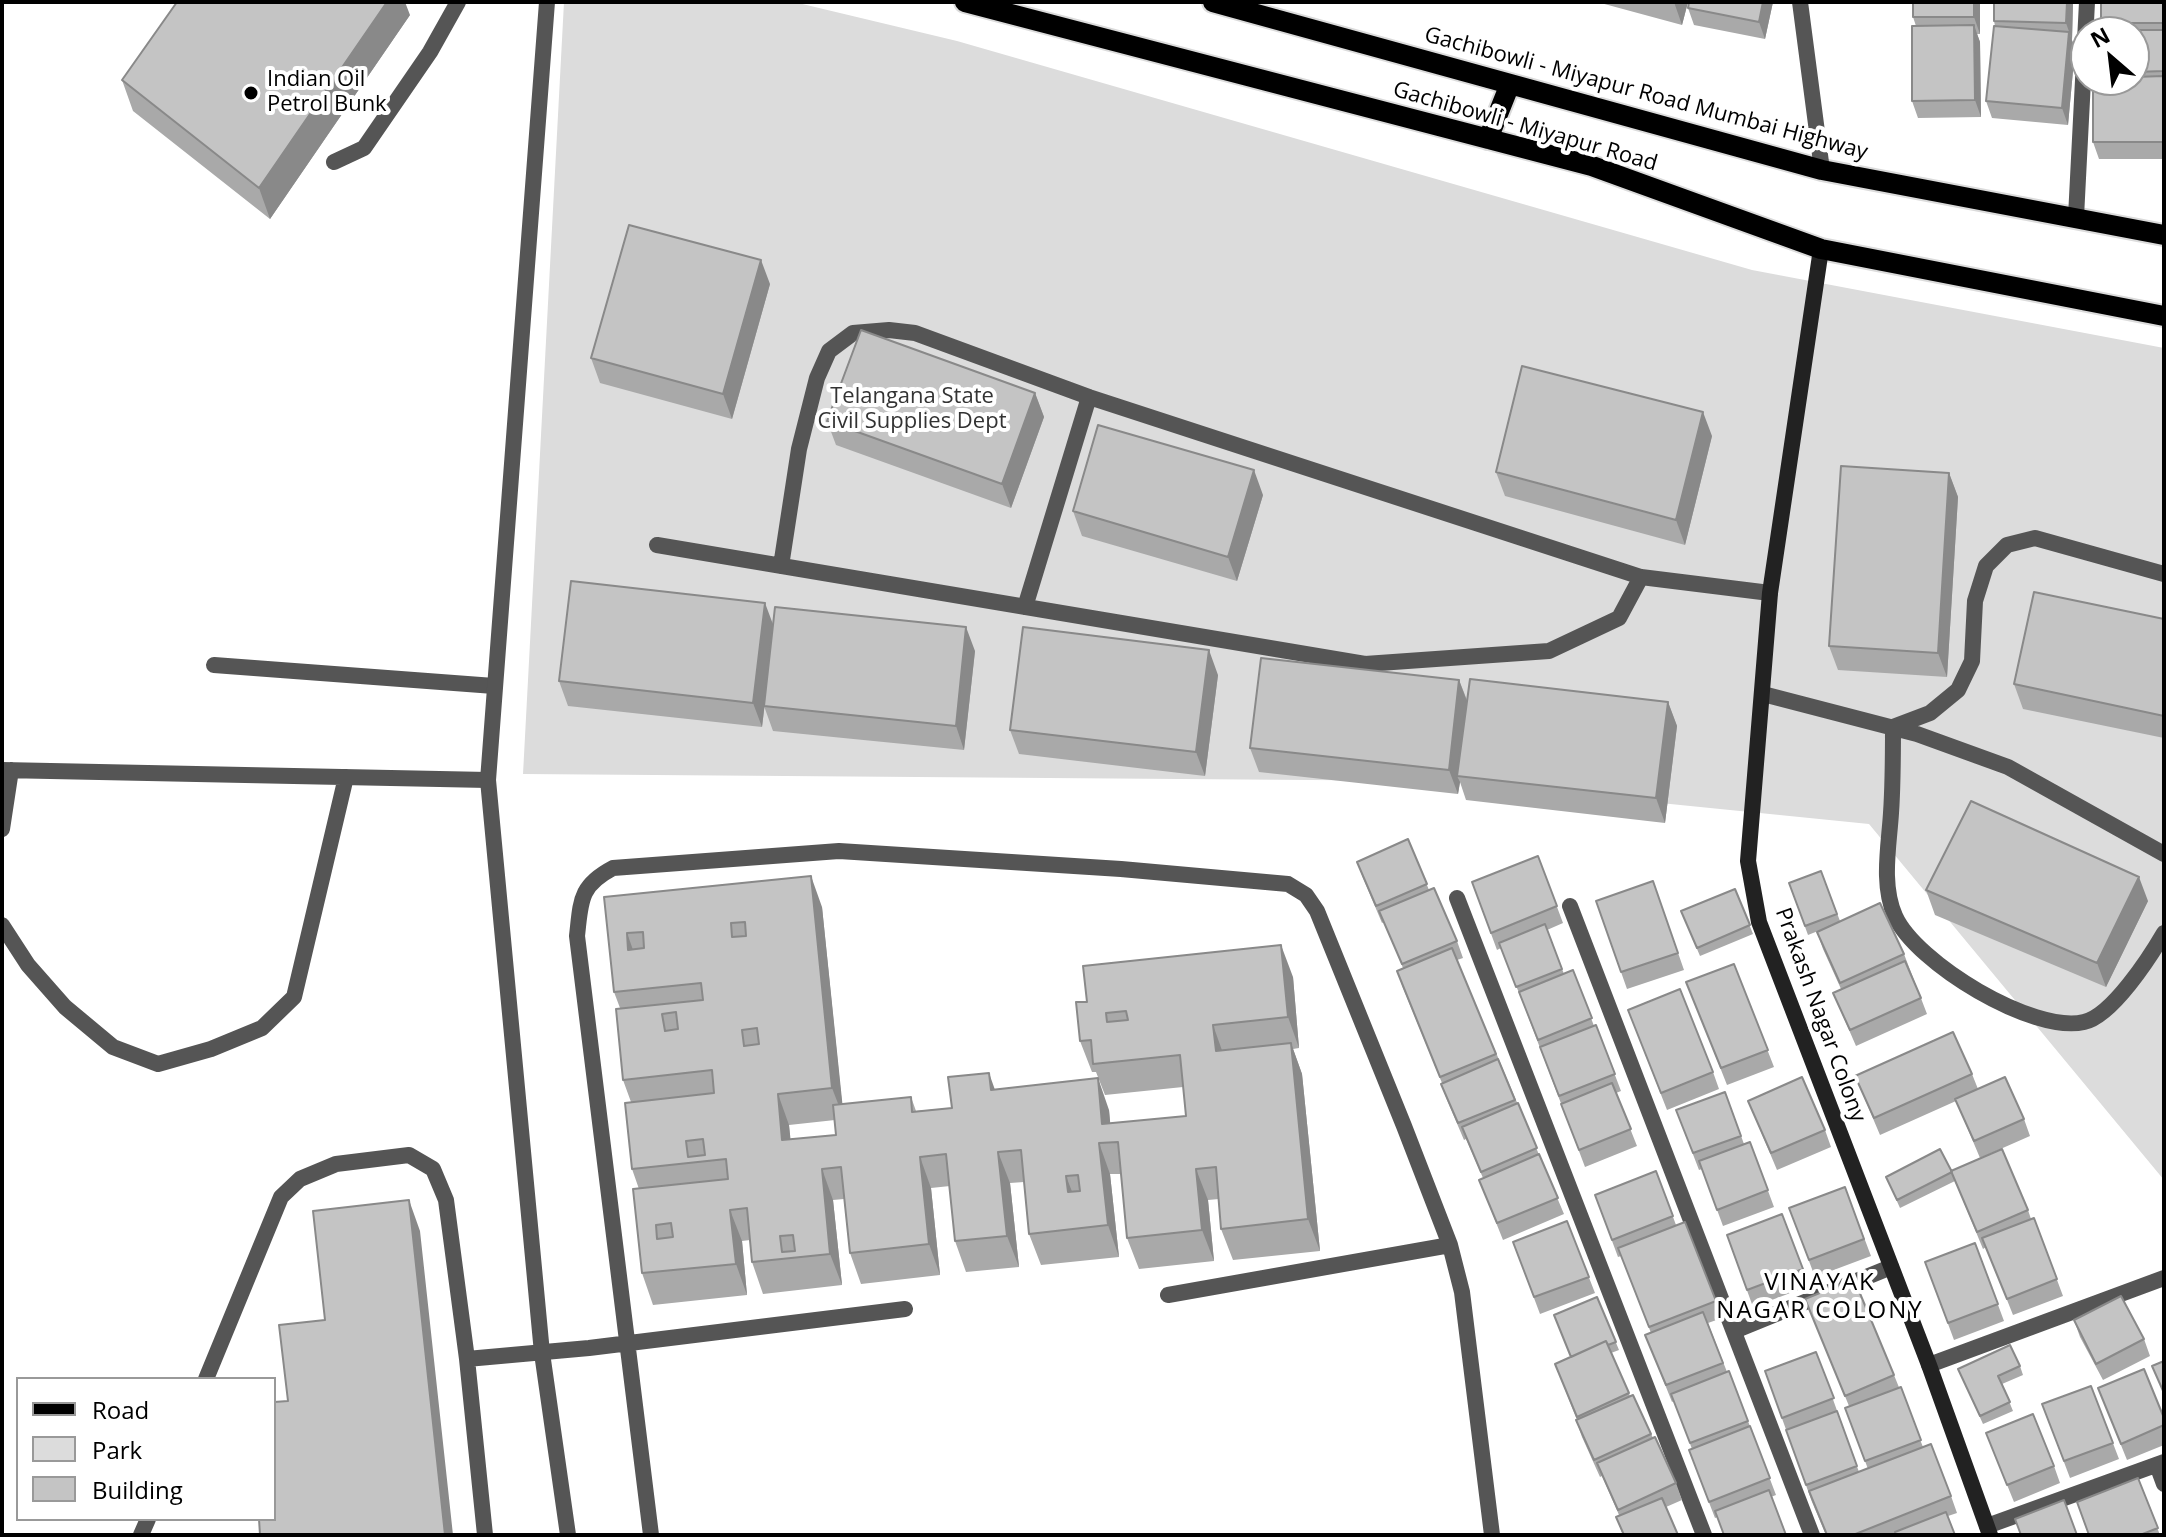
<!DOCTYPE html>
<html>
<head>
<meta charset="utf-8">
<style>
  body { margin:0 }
  #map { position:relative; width:2166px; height:1537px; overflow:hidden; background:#fff; font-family:"Open Sans",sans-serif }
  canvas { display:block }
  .frame { position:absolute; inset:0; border:4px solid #000; pointer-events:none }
  .legend { position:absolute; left:16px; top:1377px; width:260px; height:144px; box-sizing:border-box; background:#fff; border:2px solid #999; margin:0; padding:10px 14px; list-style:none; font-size:24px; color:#000 }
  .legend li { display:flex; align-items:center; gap:16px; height:40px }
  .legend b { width:40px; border:2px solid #999 }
  .north { position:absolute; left:2070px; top:16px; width:80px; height:80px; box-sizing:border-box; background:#fff; border:2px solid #999; border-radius:50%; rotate:332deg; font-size:22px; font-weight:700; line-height:32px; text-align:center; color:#000 }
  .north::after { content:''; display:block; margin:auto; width:28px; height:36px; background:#000; clip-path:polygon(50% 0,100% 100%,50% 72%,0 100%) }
</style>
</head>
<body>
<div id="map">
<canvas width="2166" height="1537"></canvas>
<div class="frame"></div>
<ul class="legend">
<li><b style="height:10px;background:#000"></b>Road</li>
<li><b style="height:22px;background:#dcdcdc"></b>Park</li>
<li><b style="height:22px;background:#c4c4c4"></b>Building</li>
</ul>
<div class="north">N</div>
</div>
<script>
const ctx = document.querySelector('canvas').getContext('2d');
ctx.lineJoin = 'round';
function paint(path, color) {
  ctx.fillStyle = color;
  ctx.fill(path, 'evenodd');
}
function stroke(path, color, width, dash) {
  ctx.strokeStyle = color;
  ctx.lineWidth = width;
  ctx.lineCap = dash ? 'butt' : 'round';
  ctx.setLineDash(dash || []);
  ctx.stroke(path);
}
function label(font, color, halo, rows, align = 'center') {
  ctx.font = font + ' "Open Sans",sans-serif';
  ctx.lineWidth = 8;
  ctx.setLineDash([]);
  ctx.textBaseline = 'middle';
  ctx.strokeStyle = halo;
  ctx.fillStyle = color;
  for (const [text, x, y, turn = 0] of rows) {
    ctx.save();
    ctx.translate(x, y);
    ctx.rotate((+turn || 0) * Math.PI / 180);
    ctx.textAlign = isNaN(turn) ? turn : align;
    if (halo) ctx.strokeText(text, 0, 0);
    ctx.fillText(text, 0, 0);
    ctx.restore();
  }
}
paint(new Path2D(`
  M564,2h230l163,39 795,229 412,78v832l-295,-356 -427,-43 -919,-7z`), '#dcdcdc');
const primary = new Path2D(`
  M965,2l627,164 229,83 343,67
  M1213,2l609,168 342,65
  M1488,139l22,-55`);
stroke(primary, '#dbdbdb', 24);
stroke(new Path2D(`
  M334,162l30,-14 66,-96 28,-50
  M657,545l708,119 184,-13 70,-33 22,-41
  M781,566l18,-117 18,-71 12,-27 24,-18 36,-3 26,3 174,64 552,180 129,16
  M2164,574l-129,-36 -28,7 -21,21 -11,35 -3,60 -14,29 -28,23 -37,14c0,29 0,57 -2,86 -2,33 -10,71 4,103 21,47 138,118 189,106 28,-6 66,-65 80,-89
  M1025,607l64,-210
  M214,665l280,21
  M1763,694l154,40 91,33 156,87
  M2,770l486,10
  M2,829l9,-59
  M2,925l26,40 37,42 48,40 45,17 53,-15 51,-21 32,-31 52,-220`), '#555', 16);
stroke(new Path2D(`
  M547,2l-59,778 54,573 26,182
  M1800,2l22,168
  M2076,217l11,-215
  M1457,898l247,637
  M1570,906l242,629
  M1168,1295l282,-50
  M1734,1331l157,-64
  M467,1359l122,-11 316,-39
  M1929,1365l235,-87
  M206,1379l75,-182 19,-18 36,-15 73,-9 24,14 13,31 21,159 18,176
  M2157,1465l7,19
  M1987,1526l177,-64
  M141,1535l7,-16
  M651,1535l-74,-599c4,-35 2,-50 36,-68l226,-17 282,18 167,15 18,11 11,16 87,215 46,119 12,47 30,243`), '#555', 16);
stroke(new Path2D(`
  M1821,249l-51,344 -22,268 11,61 170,443 61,170`), '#222', 16);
stroke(primary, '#000', 20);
paint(new Path2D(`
  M1597,2h91l-6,23z
  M1773,2l-8,37 -71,-14 -6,-17z
  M1913,2h67v32h-3l3,8 1,75 -63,1 -6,-17 4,-75 -3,-9z
  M1994,2h79l-1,38 3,9 -7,76 -76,-7 -6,-17 9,-75 -1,-5z
  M2164,2v157h-65l-6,-17 41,-62v-48l-30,-2 -3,-7z
  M410,15l-140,204 -137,-108 -11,-31z
  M770,284l-38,135 -132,-36 -9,-25z
  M1035,393l9,24 -33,91 -175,-63 -9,-24z
  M1712,436l-27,109 -180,-49 -9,-24z
  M1949,473l9,24 -11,180 -109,-7 -9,-24z
  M1263,495l-26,86 -155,-45 -9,-25z
  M2164,619v119l-141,-29 -9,-25z
  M773,626l202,25 -11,99 -191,-19 -9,-25 3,-21 -5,42 -194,-21 -9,-25z
  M1218,675l-13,101 -186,-22 -9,-24z
  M1459,680l8,20 201,2 9,24 -12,97 -199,-23 -6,-18 -2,12 -199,-22 -9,-24z
  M1408,839l21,51 28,51 6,17 -6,2 107,254 -61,26 -24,-60 4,-2 -17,-39 -2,1 -17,-40 -6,-16 1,-1 -39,-95 -6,-17 6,-3 -19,-46 -2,1 -19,-45 -6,-16z
  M1538,856l25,67 -16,7 17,44 9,-4 21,56 2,-1 25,66 -5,2 21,53 -52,21 -62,-164 -22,-55 -4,2 -25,-68z
  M1821,871l19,50 64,33 23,60 -71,32 -23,-53 8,-4 -18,-40 -6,-17 1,-1 -10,4 -19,-52z
  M1653,881l31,89 -57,19 -31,-88z
  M1735,889l18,45 -53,22 -19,-45z
  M1926,890l222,11 -42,86 -171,-72z
  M604,897l218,10 20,197 69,-7 5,14 36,-3 43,-19 114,21 1,13 76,-7 -3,-29 -78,8 -9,-23h-4l-12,-31 7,-39 206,-25 6,71 -6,1 9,25 18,177 -87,9 -12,-31 -2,-30 -11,1 6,61 -75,8 -12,-31 -6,-64h-11l9,83 -78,8 -12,-31 -5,-52 -14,1 9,84 -53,5 -11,-31 -5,-55 -19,2 9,87 -79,9 -11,-31 -6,-54 -11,1 9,85 -79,9 -11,-32 -2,-22 -8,1 5,54 -94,10 -11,-32 -3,-84 -7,-20 -1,-67 -8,-22 -3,-72 -6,-16zM835,1120l1,15 -46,4 -1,-14z
  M1734,964l40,103 -47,18 -34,-86z
  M1628,1010l85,62 6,17 -52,21z
  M1972,1074l6,15 46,30 6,17 -50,22 -24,-57 -76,34 -25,-59z
  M1725,1092l19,52 6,-2 24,65 -51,19 -21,-57 -3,1 -23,-60z
  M1748,1101l77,29 6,17 -54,23z
  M1656,1171l20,54 40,76 6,17 -14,5 19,49 2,-1 47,124 -61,23 -20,-52 -3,-17 -18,-48 -2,1 -20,-50 -1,-19 -30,-77 -3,1 -23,-62z
  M1951,1171l77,39 3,9 3,-1 29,78 -50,19 -27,-68 -3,2 -28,-68 -55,27 -14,-31z
  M1845,1187l26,69 -56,21 -26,-69z
  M1567,1221l28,72 -55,21 -27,-72z
  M1727,1235l76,34 6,17 -56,21z
  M1975,1243l29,78 -50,19 -29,-78z
  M1597,1297l22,53 -8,3 19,43 3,-1 20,43 23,45 6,17 -16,7 12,28h-55l-7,-18 3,-2 -17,-39 -2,1 -18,-40 -6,-17h1l-22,-56 16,-7z
  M1805,1299l89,76 29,72 28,49 6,17 -9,3 7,19h-129l-14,-33 -47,-131 51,-19 43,120 9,-3 -23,-61 4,-2z
  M2074,1320l70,19 6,17 -47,24 -23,-43z
  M2020,1366l3,9 -21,9 11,27 -30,13 -25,-55z
  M2091,1386l28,73 -49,19 -28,-74z
  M2098,1388l66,30v27l-37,15z
  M1986,1433l68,33 6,17 -46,19z
  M2138,1478l22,57h-71z`), '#a9a9a9');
paint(new Path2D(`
  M387,2h18l5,13 -140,204 -11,-31z
  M1674,2h14l-6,23z
  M1763,2h10l-8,37 -6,-17z
  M1974,2h6v32l-6,-17z
  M2067,2h6l-1,38 -6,-17z
  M1974,25l6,17 1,75 -6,-17z
  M2069,32l6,17 -7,76 -6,-17z
  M761,260l9,24 -38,135 -9,-25z
  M1035,393l9,24 -33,91 -9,-24z
  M1703,412l9,24 -27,109 -9,-25z
  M1254,470l9,25 -26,86 -9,-24z
  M1949,473l9,24 -11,180 -9,-24z
  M765,603l9,24 -12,100 -9,-24z
  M966,627l9,24 -11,99 -8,-24z
  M1209,650l9,25 -13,101 -9,-24z
  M1459,680l9,24 -11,72 3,6 -2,12 -9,-24z
  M1668,702l9,24 -12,97 -9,-25z
  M811,876l11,31 22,212 -12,-31z
  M2139,877l9,24 -42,86 -9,-24z
  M627,933l11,31 -10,-14z
  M1281,945l12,32 6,71 -11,-31z
  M1213,1025l11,31 -8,-5z
  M1291,1043l11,31 18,177 -12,-32z
  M989,1073l11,31 -9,-14z
  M1098,1078l11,32 3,32 -10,-18z
  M778,1094l11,31 5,46 -12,-31z
  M1099,1143l11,31 9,83 -11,-32z
  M998,1152l12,31 9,84 -12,-31z
  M920,1157l11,31 9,87 -11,-31z
  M822,1169l11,31 9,85 -12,-31z
  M1196,1169l12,31 6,61 -12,-31z
  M1066,1176l12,31 -10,-15z
  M409,1200l11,31 33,304h-8z
  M730,1210l12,31 5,54 -11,-31z`), '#898989');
const building = new Path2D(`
  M177,2h210l-128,186 -137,-108z
  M1689,2h74l-4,20 -71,-14z
  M1913,2h61v15h-61z
  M1994,2h73l-1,21 -72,-2z
  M2101,2h63v21h-63z
  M1974,25l1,75 -63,1v-75z
  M1994,26l75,6 -7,76 -76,-7z
  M2095,30h69v41l-30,1v-40h-39z
  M2164,76v66h-71v-62h41v-3z
  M629,225l132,35 -38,134 -132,-36z
  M861,330l174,63 -33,91 -175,-63z
  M1522,366l181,46 -27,108 -180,-48z
  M1098,425l156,45 -26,87 -155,-46z
  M1841,466l108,7 -11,180 -109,-7z
  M571,581l194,22 -12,100 -194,-22z
  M2034,592l130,27v97l-150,-32z
  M775,607l191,20 -10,99 -192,-20z
  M1023,627l186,23 -13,102 -186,-22z
  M1261,658l198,22 -10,90 -199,-22z
  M1470,679l198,23 -12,96 -199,-22z
  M1971,801l168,76 -42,86 -171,-73z
  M1408,839l19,45 -51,22 -19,-44z
  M1538,856l19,50 -66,27 -19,-51z
  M1821,871l16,43 -32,12 -16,-43z
  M811,876l21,212 -54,6 4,46 54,-5 -3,-30 78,-8 1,15 40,-4 -4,-31 41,-4 2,17 107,-12 4,46 84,-8 -6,-61 -87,9 -2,-24 -11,1 -4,-39h11l-4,-36 198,-21 7,72 -75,8 3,26 75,-8 17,176 -87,10 -5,-62 -20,2 6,61 -75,8 -9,-96 -19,1 9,82 -79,9 -8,-84 -23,2 9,84 -52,5 -9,-87 -26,3 9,87 -79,9 -9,-86 -19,2 8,85 -78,8 -5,-54 -17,2 6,54 -94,9 -9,-84 95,-10 -2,-20 -94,10 -7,-66 89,-10 -2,-23 -89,10 -7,-71 87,-9 -2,-17 -87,9 -10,-95zM745,922l1,14 -14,1 -1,-14zM643,932l1,16 -16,2 -1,-17zM1126,1011l2,9 -21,2 -1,-9zM676,1012l2,17 -13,2 -3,-17zM757,1028l2,16 -15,2 -2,-16zM703,1139l2,16 -17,2 -2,-16zM1078,1175l2,16 -12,1 -2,-16zM671,1223l2,14 -16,2 -1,-14zM793,1235l2,16 -13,1 -2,-16z
  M1653,881l25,72 -57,19 -25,-71z
  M1434,888l23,53 -55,23 -23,-53z
  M1735,889l15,36 -53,23 -16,-37z
  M1880,903l24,51 -64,29 -23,-51z
  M1545,924l17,45 -46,18 -17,-44z
  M1452,948l44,106 -56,23 -43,-106z
  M1905,961l16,37 -71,32 -17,-37z
  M1734,964l34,86 -47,18 -35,-86z
  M1573,970l19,48 -54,22 -19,-48z
  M1680,989l33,83 -52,21 -33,-83z
  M1596,1025l19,49 -56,22 -19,-49z
  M1953,1032l19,42 -98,44 -19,-42z
  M1498,1059l17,41 -57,23 -17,-39z
  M1802,1077l23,53 -54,23 -23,-52z
  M2005,1077l19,42 -50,22 -19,-42z
  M1612,1083l19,46 -52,21 -18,-46z
  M1725,1092l16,44 -48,17 -17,-43z
  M1518,1103l19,45 -56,24 -19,-45z
  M1750,1142l18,48 -51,20 -18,-49z
  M1940,1149l12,23 -55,28 -11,-23z
  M2002,1149l26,61 -51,22 -26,-61z
  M1539,1154l19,44 -61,25 -18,-43z
  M1656,1171l17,45 -61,24 -17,-45z
  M1845,1187l19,52 -55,21 -20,-52z
  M409,1200l36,335h-185l-1,-16h15v-117l14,-1 -9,-76 46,-5 -12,-109z
  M1782,1214l21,55 -56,21 -20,-55z
  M2034,1218l23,61 -50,20 -25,-61z
  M1567,1221l22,56 -55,20 -21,-55z
  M1685,1222l31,79 -67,26 -31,-79z
  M1975,1243l23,61 -50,19 -23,-61z
  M1854,1279l40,96 -49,21 -40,-97z
  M2121,1296l23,43 -48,25 -22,-44z
  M1597,1297l19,45 -8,3 -2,-4 -35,16 -17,-42z
  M1703,1312l20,51 -57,22 -21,-50z
  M1606,1341l23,52 -52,24 -22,-53z
  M2010,1345l10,21 -22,10 12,26 -30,14 -22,-47z
  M1816,1352l18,46 -52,20 -17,-47z
  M2164,1361v32l-12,-27z
  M2144,1369l20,49v7l-43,19 -23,-56z
  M1729,1371l19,50 -58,22 -19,-49z
  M2091,1386l22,57 -49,18 -22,-57z
  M1901,1387l20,53 -56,21 -20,-53z
  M1633,1395l18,39 -57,26 -18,-40z
  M1837,1411l20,55 -51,19 -20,-55z
  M2033,1414l21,52 -47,19 -21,-52z
  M1750,1426l20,52 -61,24 -20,-52z
  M1655,1437l21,46 -58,27 -21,-47z
  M1931,1444l20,52 -98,39h-26l-18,-44z
  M2138,1478l20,50 -18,7h-51l-12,-33z
  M1769,1490l17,45h-62l-9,-24z
  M1662,1498l16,37h-54l-8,-18z
  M2064,1500l13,35h-56l-6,-16z
  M1946,1512l9,23h-59l-1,-3z`);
paint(building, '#c4c4c4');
stroke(building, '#898989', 2);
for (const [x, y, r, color] of [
  [251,93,8,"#000"]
]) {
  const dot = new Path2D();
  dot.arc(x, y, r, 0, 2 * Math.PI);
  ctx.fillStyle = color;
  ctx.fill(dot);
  stroke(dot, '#fff', 3);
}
label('22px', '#000', '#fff', [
  ["Indian Oil",267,80],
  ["Petrol Bunk",267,105]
], 'left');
label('22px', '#000', '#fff', [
  ["Gachibowli - Miyapur Road Mumbai Highway",1646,94,15],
  ["Gachibowli - Miyapur Road",1525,127,16],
  ["Prakash Nagar Colony",1820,1015,70]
]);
label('22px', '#333', '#fff', [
  ["Telangana State",912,397],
  ["Civil Supplies Dept",912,422]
]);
ctx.letterSpacing = '2px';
label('24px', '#000', '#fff', [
  ["VINAYAK",1820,1283],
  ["NAGAR COLONY",1820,1311]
]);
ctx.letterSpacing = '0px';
</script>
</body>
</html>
